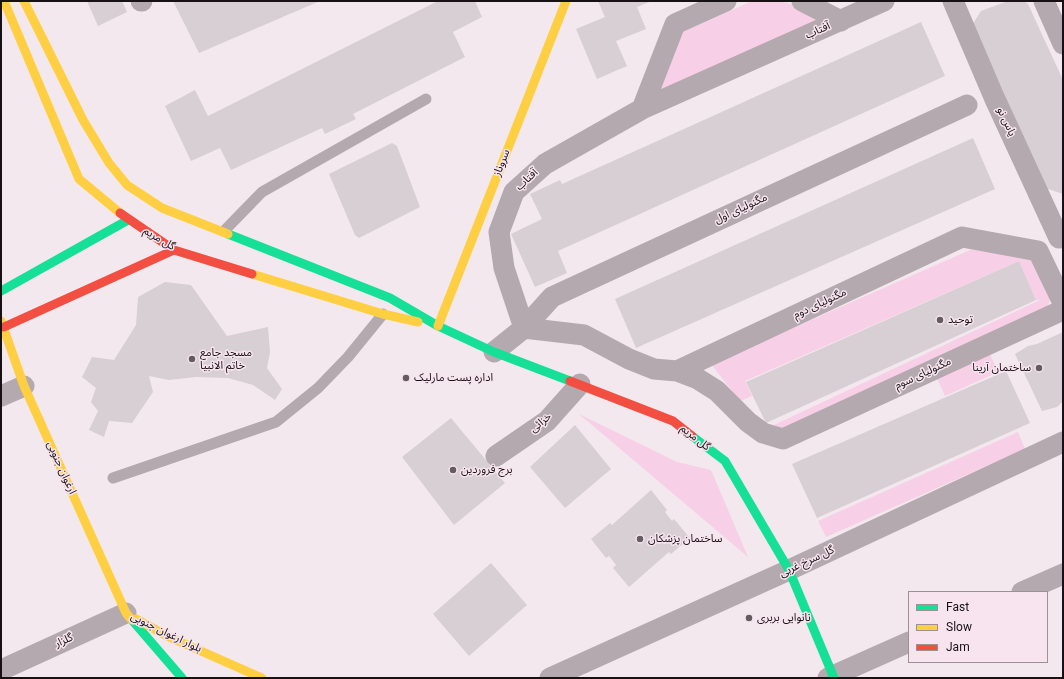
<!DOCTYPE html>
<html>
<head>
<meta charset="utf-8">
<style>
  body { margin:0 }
  #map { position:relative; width:1064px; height:679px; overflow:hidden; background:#f3e8ee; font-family:Roboto,sans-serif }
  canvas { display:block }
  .frame { position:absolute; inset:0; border:2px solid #171114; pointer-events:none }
  .legend { position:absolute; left:908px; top:591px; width:140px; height:72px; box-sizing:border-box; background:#f7e4ef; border:1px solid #9d9097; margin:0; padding:5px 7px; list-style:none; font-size:12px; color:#171114 }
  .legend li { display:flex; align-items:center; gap:8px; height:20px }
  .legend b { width:20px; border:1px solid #9d9097 }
</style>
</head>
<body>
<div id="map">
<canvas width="1064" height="679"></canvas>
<div class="frame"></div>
<ul class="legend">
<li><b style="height:5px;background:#16e098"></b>Fast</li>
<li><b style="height:5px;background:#ffcf43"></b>Slow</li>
<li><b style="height:5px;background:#f24e42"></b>Jam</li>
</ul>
</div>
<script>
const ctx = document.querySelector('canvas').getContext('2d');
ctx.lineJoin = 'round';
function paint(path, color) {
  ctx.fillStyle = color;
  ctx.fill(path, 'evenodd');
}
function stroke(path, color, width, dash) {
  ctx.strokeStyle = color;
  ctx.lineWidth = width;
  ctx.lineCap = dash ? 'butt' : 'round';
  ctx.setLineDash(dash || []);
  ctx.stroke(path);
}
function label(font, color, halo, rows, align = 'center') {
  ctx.font = font + ' Roboto,"Noto Sans Arabic",sans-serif';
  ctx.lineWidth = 3;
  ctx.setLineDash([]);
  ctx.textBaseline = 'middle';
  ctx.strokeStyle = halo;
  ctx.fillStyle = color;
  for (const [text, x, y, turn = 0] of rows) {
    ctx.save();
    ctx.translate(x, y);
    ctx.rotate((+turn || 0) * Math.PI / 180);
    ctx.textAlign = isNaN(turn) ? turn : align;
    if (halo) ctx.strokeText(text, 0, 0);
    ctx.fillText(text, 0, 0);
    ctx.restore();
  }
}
paint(new Path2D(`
  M752,1c24,0 52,-1 65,21l-156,68 -3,-9 25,-49z
  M970,250h23l39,9 18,40 -2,7 -264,123 -10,-4 266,-125h-4l-17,-39 -274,120 7,15 -12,5 -29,-37z
  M986,345l12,27 -53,24 -12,-27z
  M579,414l98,48 34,8 37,87z
  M1018,432l7,17 -199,88 -8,-16z`), '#f7cfe7');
paint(new Path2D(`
  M87,1h35l5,11 -29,14z
  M173,1h147l-121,52z
  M438,1h37l7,16 -29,15 12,25 -112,57 3,5 -31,15 -3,-6 -91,42 -11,-22 -29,13 -26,-55 30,-16 13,26z
  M598,1h54l-15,6 9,22 -30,12 11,25 -30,13 -21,-50 29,-12z
  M1008,1h16l4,3 35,76v114l-21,-7 -70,-153 2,-12 7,-11z
  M921,22l24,54 -387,175 9,22 -32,14 -24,-53 31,-15 -12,-25 30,-14 2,4z
  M973,138l22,51 -359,159 -21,-49z
  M392,143l5,3 23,61 -61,31 -4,-3 -26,-61z
  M1019,261l17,39 -270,123 -20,-41z
  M165,282l26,3 36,51 41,-9 2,25 -3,16 15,21 -7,11 -22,-15 -25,-7 -32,-1 -27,3 -20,-4 4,16 -21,31 -23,-2 -5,16 -15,-7 9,-19 -7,-9 5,-14 -14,-11 10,-20 22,3 22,-35 2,-28z
  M1063,332v69l-6,6 -15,4 -27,-57 13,-8 9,-2z
  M1006,371l24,52 -213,95 -25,-54z
  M451,418l54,65 -51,42 -52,-68z
  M575,425l36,44 -46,39 -35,-41z
  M651,490l16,20 -2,2 7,9 2,-2 16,19 -19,16 -2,-2 -40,35 -16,-19 3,-3 -7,-9 -3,2 -15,-19 19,-16 2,2z
  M491,563l36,42 -58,51 -36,-42z`), '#d7cfd4');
stroke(new Path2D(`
  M224,231l38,-39 164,-93
  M113,478l163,-56 42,-34 30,-31 35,-43`), '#b4a9af', 11);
stroke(new Path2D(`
  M141,1h1
  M802,1l39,20
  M953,1l41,96 65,141 4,-1
  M1044,1l19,43
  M642,109l33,-85 51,-23
  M524,328l60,7 45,24 25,10 23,2 21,8 19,12 31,31 15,11 20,6 280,-129
  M524,328l-20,-60 -5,-36 15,-40 31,-28 97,-55 242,-108
  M494,352l30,-24 28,-31 415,-192
  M677,371l285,-134 76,14 25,52
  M1,396l23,-10
  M496,456l51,-35 33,-37
  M1022,592l41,-18
  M1,670l125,-57
  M550,678l239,-108 274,-128
  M828,678l81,-36`), '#b4a9af', 21);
stroke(new Path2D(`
  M228,234l162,64 48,28 56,26 76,29
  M1,291l127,-71
  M692,436l33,25 64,109 45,108
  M132,620l50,58`), '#16e098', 9);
stroke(new Path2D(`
  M4,1l75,178 41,34
  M24,1l59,119 26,43 18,22 35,23 66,26
  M252,274l131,40 35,8
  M1,321l23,65 102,227 6,7
  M438,326l128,-325
  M136,619l31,17 95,42`), '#ffcf43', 9);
stroke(new Path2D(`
  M120,213l54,37 78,24
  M4,327l170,-77
  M570,381l103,40 19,15`), '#f24e42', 9);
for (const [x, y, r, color] of [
  [940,320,4,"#645c60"],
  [192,359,4,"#645c60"],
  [1039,368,4,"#645c60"],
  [406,378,4,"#645c60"],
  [453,470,4,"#645c60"],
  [640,539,4,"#645c60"],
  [749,618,4,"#645c60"]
]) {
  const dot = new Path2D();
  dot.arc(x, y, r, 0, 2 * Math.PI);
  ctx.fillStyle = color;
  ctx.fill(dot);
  stroke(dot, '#f7e4ef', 1.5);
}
label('11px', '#171114', '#f7e4ef', [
  ["آفتاب",818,31,-24],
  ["یاس نو",1006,122,65],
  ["سروناز",502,163,-69],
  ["آفتاب",527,180,-43],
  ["مگنولیای اول",741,209,-25],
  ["گل مریم",159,239,31],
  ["مگنولیای دوم",820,304,-25],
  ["مگنولیای سوم",923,374,-25],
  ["خزائی",541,423,-39],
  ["گل مریم",695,438,38],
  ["ارغوان جنوبی",61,468,66],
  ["گل سرخ غربی",807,562,-25],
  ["بلوار ارغوان جنوبی",166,633,26],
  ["گلزار",64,641,-24]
]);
label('11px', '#171114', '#f7e4ef', [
  ["توحید",948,320],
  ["مسجد جامع",200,353],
  ["خاتم الانبیا",200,366],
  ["ساختمان آرینا",1031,368,"right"],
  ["اداره پست مارلیک",414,378],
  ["برج فروردین",461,470],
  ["ساختمان پزشکان",648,539],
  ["نانوایی بربری",757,618]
], 'left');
</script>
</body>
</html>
